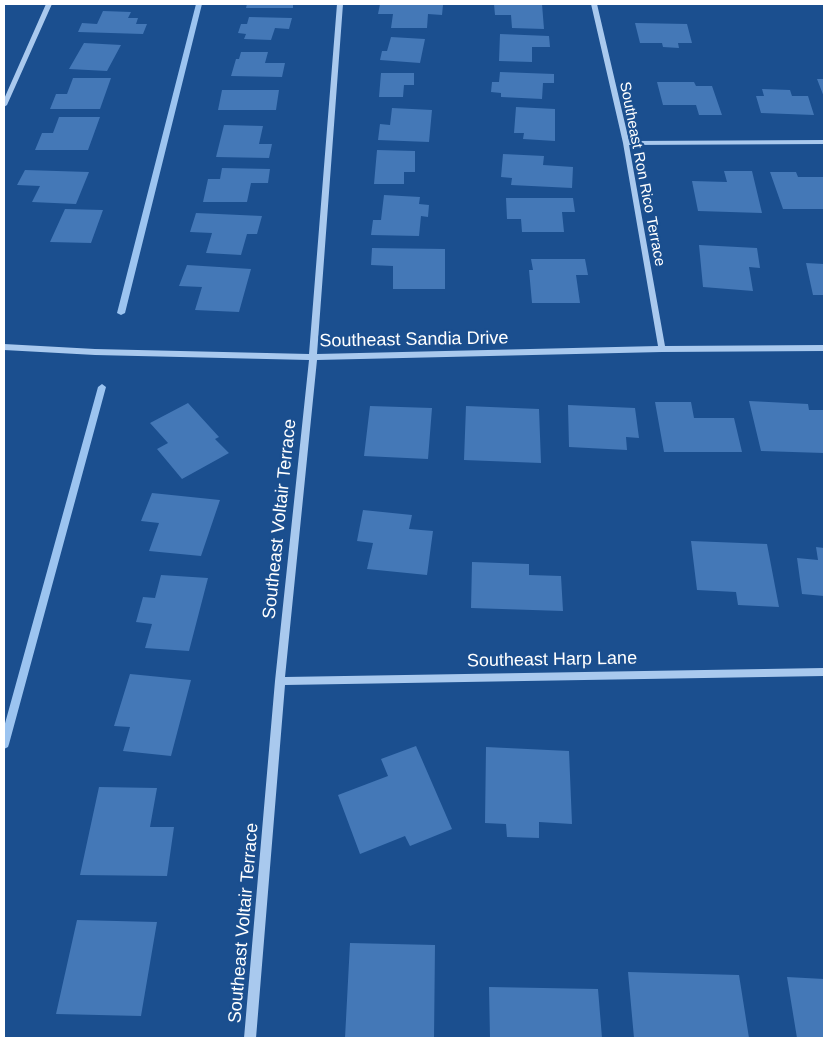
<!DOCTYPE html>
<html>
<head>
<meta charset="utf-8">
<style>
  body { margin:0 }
  #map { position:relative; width:828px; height:1042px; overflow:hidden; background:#1b4f8f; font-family:Arial,sans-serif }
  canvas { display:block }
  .frame { position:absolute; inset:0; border:5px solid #fff; pointer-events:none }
</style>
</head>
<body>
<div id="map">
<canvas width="828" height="1042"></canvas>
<div class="frame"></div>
</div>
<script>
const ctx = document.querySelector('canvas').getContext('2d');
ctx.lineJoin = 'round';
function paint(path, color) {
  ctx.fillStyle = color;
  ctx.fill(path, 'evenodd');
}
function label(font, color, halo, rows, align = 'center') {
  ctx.font = font + ' Arial,sans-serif';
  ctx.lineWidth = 4.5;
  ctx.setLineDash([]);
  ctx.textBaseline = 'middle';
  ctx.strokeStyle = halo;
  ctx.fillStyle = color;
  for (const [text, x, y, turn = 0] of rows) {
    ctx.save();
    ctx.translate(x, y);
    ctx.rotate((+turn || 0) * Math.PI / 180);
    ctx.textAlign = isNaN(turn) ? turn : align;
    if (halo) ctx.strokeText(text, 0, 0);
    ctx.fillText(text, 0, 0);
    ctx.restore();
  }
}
paint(new Path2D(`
  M196,4h6l-77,309 -4,2 -4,-2z
  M102,384l4,3 -97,357 -1,3 -4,2v-22l94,-340z`), '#9cc4f0');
paint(new Path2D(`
  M247,4h46v4h-47z
  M380,4h13l50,1 -1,10 -14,-1 -1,14h-36l2,-14h-15z
  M494,4h48l2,25 -32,-1 -1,-13h-16z
  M103,11l28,1 -3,6h10l-2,6h11l-4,10 -65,-2 4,-9 15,1z
  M249,17l43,1 -3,11 -14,-1 -4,12 -27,-1 2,-5 -8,-1 3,-9h6z
  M635,23l52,1 5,19h-14l1,5 -16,-1 -1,-4h-22z
  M500,34l49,2 1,11h-18v15l-33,-1z
  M391,37l34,2 -5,24 -40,-3 2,-9h5z
  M84,43l37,2 -14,26 -38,-2z
  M241,52h27l-3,11h20l-3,14 -51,-1 5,-17h3z
  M500,72l54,2v9h-11l-1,16 -41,-2v-4l-10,-1 1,-10h7z
  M381,73h33v12h-10l-1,12h-24z
  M73,78h38l-11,31h-50l6,-15h11z
  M817,79h7v18z
  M657,82h37l2,4h16l10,29h-23l-3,-10h-33z
  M762,89l28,1 2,6h16l6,19 -53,-2 -5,-17h8z
  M222,90h57l-3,20h-58z
  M516,107l39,2v32l-32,-2 1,-6h-10z
  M392,108l40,2 -3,32 -51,-2 2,-16 10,1z
  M59,117h41l-12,33h-53l7,-17h11z
  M224,125l39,1 -4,18h13l-3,14 -53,-1z
  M377,150l38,1v21h-11v12h-30z
  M503,154l41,2 -1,9 30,2 -1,21 -61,-3 1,-7 -11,-1z
  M222,168l48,1 -2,14h-17l-4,19h-44l5,-23h12z
  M25,170l64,2 -13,32 -44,-2 8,-16 -23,-1z
  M724,171h28l10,42 -64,-2 -6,-30 35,1z
  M770,172h26l2,5h26v32h-41z
  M384,195l36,2 -1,7 10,1 -1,12 -7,-1 -2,20 -48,-1 2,-15h8z
  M506,198h67l2,14h-13l2,20h-42l-1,-13h-14z
  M65,209l38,1 -12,33 -41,-1z
  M196,213l66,3 -5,18h-10l-6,21 -35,-2 6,-20 -22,-1z
  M699,245l58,3 3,20 -11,-1 4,24 -50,-4z
  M372,248l73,1v40h-52v-23l-22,-1z
  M531,259h54l3,16h-12l4,28h-48l-3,-33h4z
  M806,263l18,1v31h-11z
  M187,265l64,4 -12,43 -44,-2 7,-23 -23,-1z
  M749,401l59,3 1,6h15v43l-63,-2z
  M655,402h36l3,16h40l8,34h-78z
  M188,403l31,34 -4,2 14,14 -47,26 -25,-30 11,-6 -18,-20z
  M568,405l67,3 4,30 -13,-1 1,13 -58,-3z
  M370,406l62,2 -4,51 -64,-3z
  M466,406l73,3 2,54 -77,-3z
  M152,493l68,7 -19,56 -52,-5 10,-28 -18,-2z
  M363,510l49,5 -3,14 24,2 -6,44 -60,-6 6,-26 -16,-2z
  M691,541l76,3 12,63 -41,-2 -2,-13 -39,-2z
  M816,547l8,1v48l-22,-2 -5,-36 21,2z
  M472,562l57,2v11l32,1 2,35 -92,-3z
  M161,575l47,3 -19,73 -44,-3 7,-24 -16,-2 7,-25 12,1z
  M130,674l61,6 -20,76 -48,-5 7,-24 -16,-1z
  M416,746l36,83 -42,17 -5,-10 -45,18 -22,-59 50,-19 -7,-17z
  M486,747l83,4 3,73 -33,-2v16l-32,-1 -1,-13 -21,-1z
  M99,787l58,1 -7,39h24l-7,49 -87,-1z
  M77,920l80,2 -16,94 -85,-2z
  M350,943l85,2 -1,93h-89z
  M628,972l111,3 10,63h-115z
  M787,977l37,2v59h-27z
  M489,987l109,2 4,49h-112z`), '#4478b7');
paint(new Path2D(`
  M46,4h6l-45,101 -3,2v-8z
  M337,4h6l-26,350 341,-8 -35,-203 -32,-139h6l32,137 195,-1v4l-195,1 36,201 159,-1v6l-162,1 -345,8 -32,317 539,-9v8l-539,9 -29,353h-12l31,-357 34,-321 -214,-5 -91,-5v-6l91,5 214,5z`), '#a9c9ee');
label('15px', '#fff', '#1b4f8f', [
  ["Southeast Ron Rico Terrace",642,174,79]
]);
label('18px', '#fff', '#1b4f8f', [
  ["Southeast Sandia Drive",414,340,-1],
  ["Southeast Voltair Terrace",280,519,-84],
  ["Southeast Harp Lane",552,660,-1],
  ["Southeast Voltair Terrace",244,923,-85]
]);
</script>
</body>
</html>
